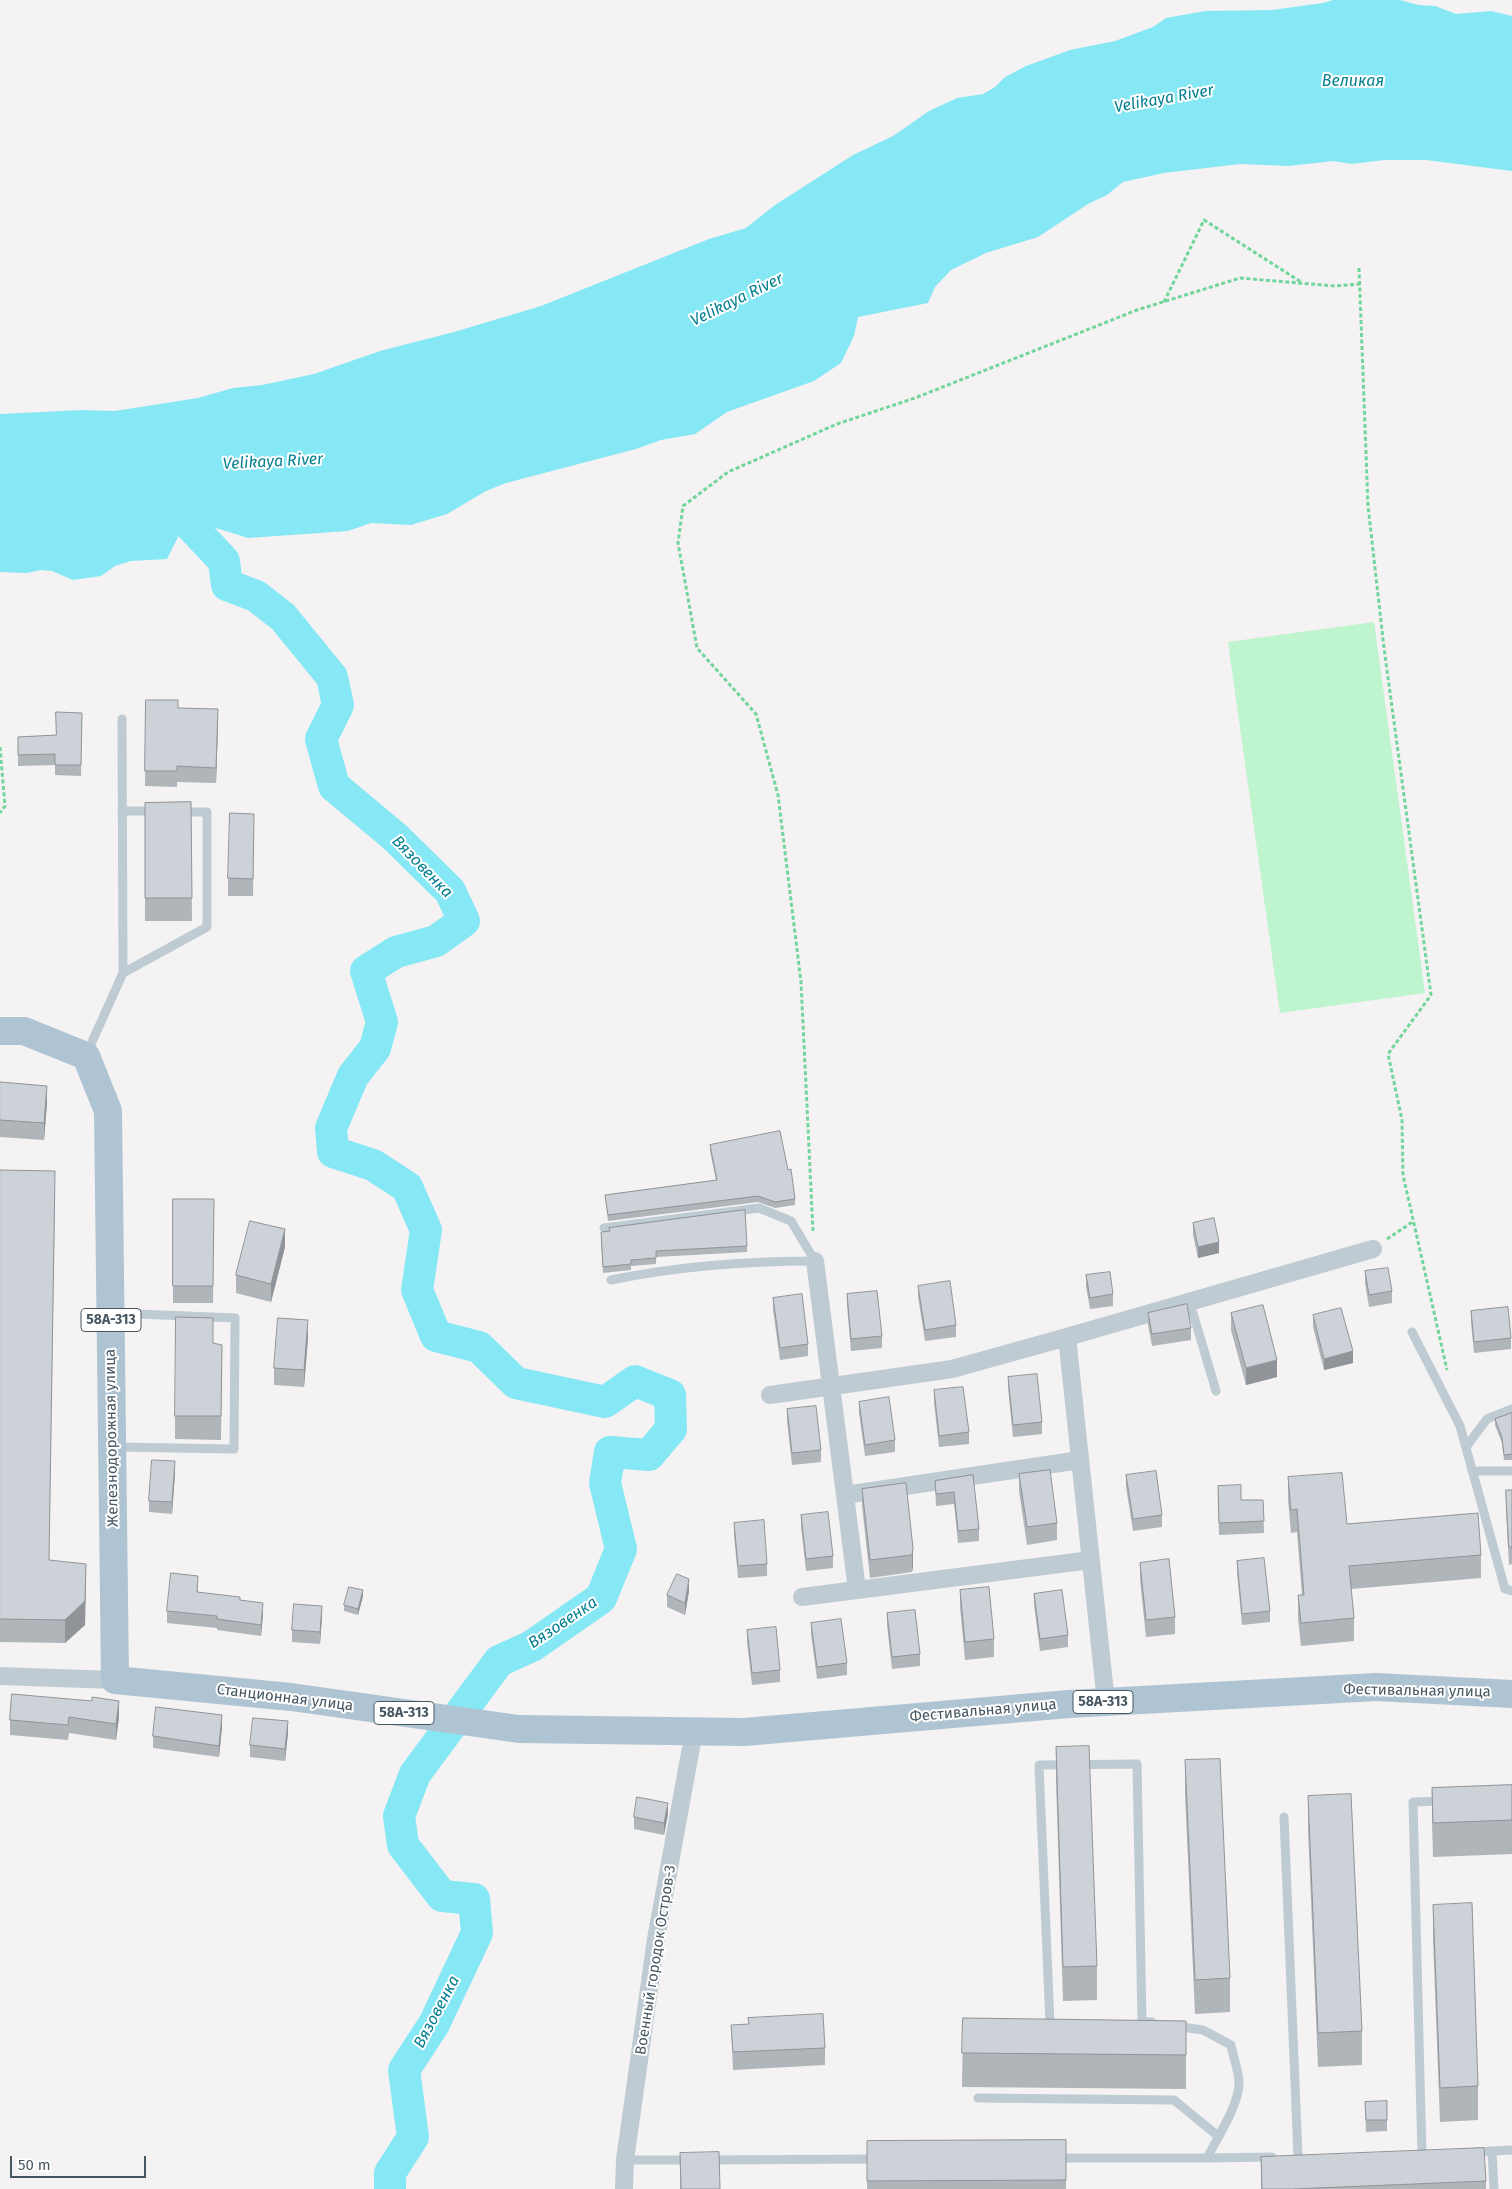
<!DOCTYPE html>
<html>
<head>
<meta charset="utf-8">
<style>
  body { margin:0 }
  #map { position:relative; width:1512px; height:2189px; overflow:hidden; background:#f4f2f2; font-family:"Fira Sans",sans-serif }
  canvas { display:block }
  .scale { position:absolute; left:10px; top:2156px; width:136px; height:22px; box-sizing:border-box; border:2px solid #475762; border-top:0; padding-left:6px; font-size:15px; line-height:18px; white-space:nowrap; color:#475762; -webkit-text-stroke:4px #fff; paint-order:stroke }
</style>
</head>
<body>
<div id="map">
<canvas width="1512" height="2189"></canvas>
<div class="scale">50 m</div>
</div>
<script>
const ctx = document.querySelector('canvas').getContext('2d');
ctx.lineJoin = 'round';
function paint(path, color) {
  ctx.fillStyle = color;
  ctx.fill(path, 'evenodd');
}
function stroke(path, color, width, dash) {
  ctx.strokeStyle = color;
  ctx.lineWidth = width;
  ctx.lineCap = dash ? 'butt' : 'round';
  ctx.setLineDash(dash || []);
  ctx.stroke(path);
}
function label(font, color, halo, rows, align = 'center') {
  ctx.font = font + ' "Fira Sans",sans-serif';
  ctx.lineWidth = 4;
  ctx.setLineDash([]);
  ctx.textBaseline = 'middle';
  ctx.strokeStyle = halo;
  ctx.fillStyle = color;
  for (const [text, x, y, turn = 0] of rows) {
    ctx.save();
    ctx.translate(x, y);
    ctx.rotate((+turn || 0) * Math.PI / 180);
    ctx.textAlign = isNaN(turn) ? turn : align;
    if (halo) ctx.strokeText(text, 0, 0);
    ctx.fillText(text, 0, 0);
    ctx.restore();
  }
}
paint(new Path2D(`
  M1374,622l51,371 -145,20 -52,-371z`), '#bef4ce');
paint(new Path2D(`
  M1333,0h67l18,5 17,1 21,8 35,-3 21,5v155l-86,-11h-42l-32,4 -19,-3 -44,5 -49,-2 -76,9 -41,9 -16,13 -19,9 -50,33 -52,16 -35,17 -16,17 -7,16 -70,14 -4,19 -13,27 -27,18 -87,31 -32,22 -34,6 -25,9 -130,34 -20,8 -39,23 -36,11 -40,-2 -23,8 -100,7 -32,-10 -25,-3 -12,10 -12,24 -36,2 -16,5 -14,10 -28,4 -21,-9 -11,-1 -14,3 -27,-1v-158l82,-4 33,1 83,-13 35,-10 29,-3 52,-11 66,-23 74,-19 87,-26 168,-67 37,-11 29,-23 78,-50 40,-19 36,-25 28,-13 26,-4 12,-7 10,-10 21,-11 44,-16 45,-9 38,-14 13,-9 39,-7 67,-1 51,-7z`), '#87e8f5');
stroke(new Path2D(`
  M187,481l3,44 34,36 3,24 29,11 27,21 49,60 6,28 -17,34 13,47 61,51 55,54 14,30 -28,20 -40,11 -30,19 16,51 -7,26 -22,28 -22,52 2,24 40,13 34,22 19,43 -9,60 19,46 43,11 37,36 89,19 30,-21 35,14 1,34 -22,26 -39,-3 -5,31 16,66 -20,49 -69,48 -33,15 -84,113 -16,42 4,29 39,51 32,3 3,34 -43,91 -30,46 9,67 -23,36v16`), '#87e8f5', 32);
stroke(new Path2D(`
  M1359,268l9,238 16,142 47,347 -43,59 14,66 1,55 44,195
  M1164,302l40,-82 97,62
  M0,747l5,59 -5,7
  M813,1231l-12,-249 -23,-187 -22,-81 -59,-66 -19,-105 5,-37 45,-34 109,-48 78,-26 222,-88 103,-32 95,8 25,-2
  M1387,1239l27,-18`), '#72d69c', 3, [4, 2.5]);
stroke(new Path2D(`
  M122,719l1,254
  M122,811h33
  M87,1053l36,-80 84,-46v-115h-26
  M604,1228l155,-20 32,13 24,40
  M611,1280c68,-14 135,-19 204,-19
  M1185,1303l8,10 23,78
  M113,1313l122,5 -1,131 -119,-2
  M1412,1332l48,94 45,163 7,2
  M1466,1447l21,-28 25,-10
  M1472,1471h40
  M1284,1817l14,339
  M1057,2024h-7l-11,-259 98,-1 5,258h10
  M978,2098l196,2 44,36
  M1492,2151l2,38
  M1475,2152l37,-2
  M1422,2155l-9,-353 29,-1
  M1055,2158h152c10,-20 32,-53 32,-75 0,-12 -6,-26 -8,-38l-28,-15 -28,-4
  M1207,2158l65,-1
  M625,2160h65
  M708,2160l169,-1`), '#bfcbd2', 9);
stroke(new Path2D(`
  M815,1261l30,234
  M1067,1337l306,-88
  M770,1395l182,-26 115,-32 39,365
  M857,1590l-12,-95 235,-35
  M802,1597l289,-37
  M0,1676l115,4
  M624,2189l1,-29 31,-221 38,-208`), '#bfcbd2', 18);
stroke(new Path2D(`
  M0,1031h24l62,25 22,55 7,569 176,17 228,32 225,3 325,-28 307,-17 136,7`), '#afc4d3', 28);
paint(new Path2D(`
  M146,700l32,8 40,17 -2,58 -39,-1v5l-32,-1z
  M82,713l-1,63 -26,-1v-10l-37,1v-29l38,-2z
  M191,802l1,119h-47v-118z
  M254,831l-1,65h-25v-18z
  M0,1082l47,21 -3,37 -44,-3z
  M710,1145l78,25 7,29v6l-20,3 -17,-6 -150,19 -3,-26 111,-15 -6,-29z
  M0,1170l55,24 -6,366 37,27 -1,38 -20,18 -65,-1z
  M173,1199h41l-1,104h-40z
  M1193,1223l26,30 -21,5 -5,-23z
  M609,1228l138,18v6l-91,5v7l-25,2v4l-28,3 -2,-35 8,-7z
  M285,1247l-14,55 -35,-9v-18z
  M1365,1271l27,20v12l-23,4 -4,-24z
  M1086,1275l27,19v12l-23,3 -4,-22z
  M918,1286l38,39v12l-31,4 -7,-44z
  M847,1294l35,42v12l-31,3 -4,-45z
  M773,1298l35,46v12l-28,4 -7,-50z
  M1471,1311l40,27v11l-37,4 -3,-30z
  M1148,1313l43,15v12l-39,6 -4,-21z
  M1231,1313l46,64 -31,8 -15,-55z
  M1313,1315l40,48 -29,7 -11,-43z
  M308,1338l-4,49 -30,-2v-17z
  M213,1344l9,24 -1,72 -46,-1v-23z
  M1008,1377l34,45v12l-29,3 -5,-49z
  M934,1390l35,42v12l-30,3 -5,-45z
  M859,1402l36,38v12l-30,4 -6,-43z
  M787,1409l34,41v12l-29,3 -5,-44z
  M1512,1413v47h-8l-2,-17 -7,-18v-6z
  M175,1473l-3,41 -23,-2v-11z
  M1019,1474l38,49v17l-30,5 -8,-54z
  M973,1475l6,54v12l-21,2 -4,-39 -18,2 -1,-25z
  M1126,1475l36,40v12l-29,4 -7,-44z
  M1288,1477l59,47 134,31v23l-130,11 3,29v23l-53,5 -3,-27v-24h4l-5,-63 -6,1 -3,-33z
  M906,1483l7,83 -1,6 -42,6 -8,-72v-17z
  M1506,1490h6v74l-3,1 -3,-57z
  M1218,1497l23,3h22l1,33 -45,2z
  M801,1515l32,41v12l-27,3 -5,-45z
  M734,1523l33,41v12l-29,2 -4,-43z
  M1237,1561l33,50v11l-28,3 -5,-52z
  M1140,1563l35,54v17l-29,3 -6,-57z
  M198,1588v5l42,7 23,14 -2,22 -44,-6v-2l-50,-5v-12z
  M960,1590l34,49v18l-29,3 -5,-53z
  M689,1591l-4,24 -18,-8v-12z
  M1034,1594l34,41v12l-28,4 -6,-46z
  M363,1596l-5,19 -14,-4v-6z
  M887,1613l33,41v12l-28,3 -5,-44z
  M322,1617l-2,27 -28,-2v-12z
  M811,1623l36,40v12l-30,4 -6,-45z
  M747,1630l33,40v12l-28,3 -5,-43z
  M12,1694l107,23 -3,23 -47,-7 -1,7 -58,-5v-15z
  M222,1727l-3,30 -66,-9v-12z
  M288,1733l-3,28 -35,-4v-12z
  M1056,1747l41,219v34l-34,1 -7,-220z
  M1185,1760l45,218v34l-35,2 -10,-220z
  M1512,1785v69l-79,3 -1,-35v-34z
  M1308,1796l54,235v34l-44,2 -10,-237z
  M668,1814l-4,21 -30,-6v-12z
  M1433,1905l45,181v34l-38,2 -7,-183z
  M963,2018l223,3v68l-224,-2z
  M731,2025l94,23v17l-92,5z
  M1365,2102l22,18v11l-21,1z
  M1066,2140v49h-199v-48z
  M680,2153l40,36h-40z
  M1261,2157l225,24v8h-225z`), '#b0b5ba');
paint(new Path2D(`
  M218,709v16l-2,58v-15z
  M47,1086v17l-3,37v-17z
  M285,1229v18l-14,55v-18z
  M1219,1242v11l-21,5v-11z
  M308,1320v18l-4,49v-17z
  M1353,1351v12l-29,7v-11z
  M1277,1360v17l-31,8v-17z
  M175,1461v12l-3,41v-12z
  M913,1548v18l-1,6v-17z
  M86,1564l-1,61 -20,18v-23z
  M689,1579v12l-4,24v-12z
  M363,1590v6l-5,19v-6z
  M263,1603v11l-2,22v-11z
  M322,1606v11l-2,27v-12z
  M119,1701v16l-3,23v-16z
  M222,1715v12l-3,30v-11z
  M288,1721v12l-3,28v-12z
  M668,1803v11l-4,21v-12z`), '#909397');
const building = new Path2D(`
  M146,700h32v8l40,1 -2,59 -39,-2v5h-32z
  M56,712l26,1 -1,52h-26v-11l-37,1v-18l38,-2z
  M191,802l1,96h-47v-95z
  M230,813l24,1 -1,65 -25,-1z
  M0,1082l47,4 -3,37 -44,-3z
  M780,1131l8,39 3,-1 4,30 -20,3 -17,-6 -150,19 -3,-20 112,-15 -7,-35z
  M0,1170l55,1 -6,389 37,4 -1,37 -20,19 -65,-1z
  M173,1199h41l-1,87h-40z
  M745,1210l2,36 -91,5v7l-25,2v4l-28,3 -2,-35 9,-1 -1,-3z
  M1214,1218l5,24 -21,5 -5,-24z
  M250,1221l35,8 -14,55 -35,-9z
  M1388,1268l4,23 -23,4 -4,-24z
  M1110,1272l3,22 -23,4 -4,-23z
  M950,1281l6,44 -31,5 -7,-44z
  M877,1291l5,45 -31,3 -4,-45z
  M802,1294l6,50 -28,4 -7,-50z
  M1187,1304l4,24 -39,6 -4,-21z
  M1263,1305l14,55 -31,8 -15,-55z
  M1508,1307l3,31 -37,4 -3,-31z
  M1341,1308l12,43 -29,8 -11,-44z
  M176,1317l37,1v25l9,2 -1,71h-46z
  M278,1318l30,2 -4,50 -30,-2z
  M1037,1374l5,48 -29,3 -5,-48z
  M963,1387l6,45 -30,4 -5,-46z
  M889,1397l6,43 -30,5 -6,-43z
  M816,1406l5,44 -29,3 -5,-44z
  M1512,1413v41l-8,1 -2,-17 -7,-19z
  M152,1460l23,1 -3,41 -23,-1z
  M1050,1470l7,53 -30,4 -8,-53z
  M1156,1471l6,44 -29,4 -7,-44z
  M1342,1473l5,51 131,-11 3,42 -132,11 5,52 -53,5 -3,-28h6l-7,-86 -6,1 -3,-33z
  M973,1475l6,54 -21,2 -4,-39 -18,2 -1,-13z
  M906,1483l7,65 -1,7 -42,5 -8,-71z
  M1241,1485v15h22l1,21 -45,2 -1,-37z
  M1506,1490h6v57h-3z
  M828,1512l5,44 -27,3 -5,-44z
  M764,1520l3,44 -29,2 -4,-43z
  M1264,1558l6,53 -28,3 -5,-53z
  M1169,1559l6,58 -29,3 -6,-57z
  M171,1573l27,3 -1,16 43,5v3l23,3 -2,22 -44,-6v-3l-50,-5z
  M677,1574l12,5 -4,24 -18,-8z
  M349,1587l14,3 -5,19 -14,-4z
  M989,1587l5,52 -29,3 -5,-52z
  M1062,1590l6,45 -28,4 -6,-45z
  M294,1604l28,2 -2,26 -28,-2z
  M915,1610l5,44 -28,3 -5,-44z
  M841,1619l6,44 -30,4 -6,-44z
  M776,1627l4,43 -28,3 -5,-43z
  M12,1694l80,7v-4l27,4 -3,23 -47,-7 -1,8 -58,-5z
  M156,1707l66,8 -3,31 -66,-10z
  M253,1718l35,3 -3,28 -35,-4z
  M1089,1746l8,220 -34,1 -7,-220z
  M1220,1759l10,219 -35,2 -10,-220z
  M1512,1785v35l-79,3 -1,-35z
  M1351,1794l11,237 -44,2 -10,-237z
  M637,1797l31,6 -4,20 -30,-6z
  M1472,1903l6,183 -38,2 -7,-183z
  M823,2014l2,34 -92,4 -2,-27 18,-1 -1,-6z
  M963,2018l223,3v34l-224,-2z
  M1387,2101v19h-21l-1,-18z
  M1066,2140v40l-199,1v-40z
  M1484,2148l2,33 -193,8h-31l-1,-32z
  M719,2152l1,37h-39l-1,-36z`);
paint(building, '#cdd2d8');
stroke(building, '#909397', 1);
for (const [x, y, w] of [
  [111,1320,60],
  [1103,1702,60],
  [404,1713,60]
]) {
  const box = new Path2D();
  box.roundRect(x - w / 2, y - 11.5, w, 23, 4);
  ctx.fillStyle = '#fff';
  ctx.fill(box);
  stroke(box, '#475762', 1);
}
label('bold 14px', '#475762', null, [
  ["58А-313",111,1320],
  ["58А-313",1103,1702],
  ["58А-313",404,1713]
]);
label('15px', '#475762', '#fff', [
  ["Железнодорожная улица",112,1438,-91],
  ["Фестивальная улица",1417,1691,1],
  ["Станционная улица",285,1698,7],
  ["Фестивальная улица",983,1711,-5],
  ["Военный городок Остров-3",656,1960,-81]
]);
label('italic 16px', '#048091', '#fff', [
  ["Великая",1353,82],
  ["Velikaya River",1164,99,-10],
  ["Velikaya River",737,300,-26],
  ["Velikaya River",273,462,-3],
  ["Вязовенка",422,867,46],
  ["Вязовенка",563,1623,-34],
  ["Вязовенка",437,2012,-62]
]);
</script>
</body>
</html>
